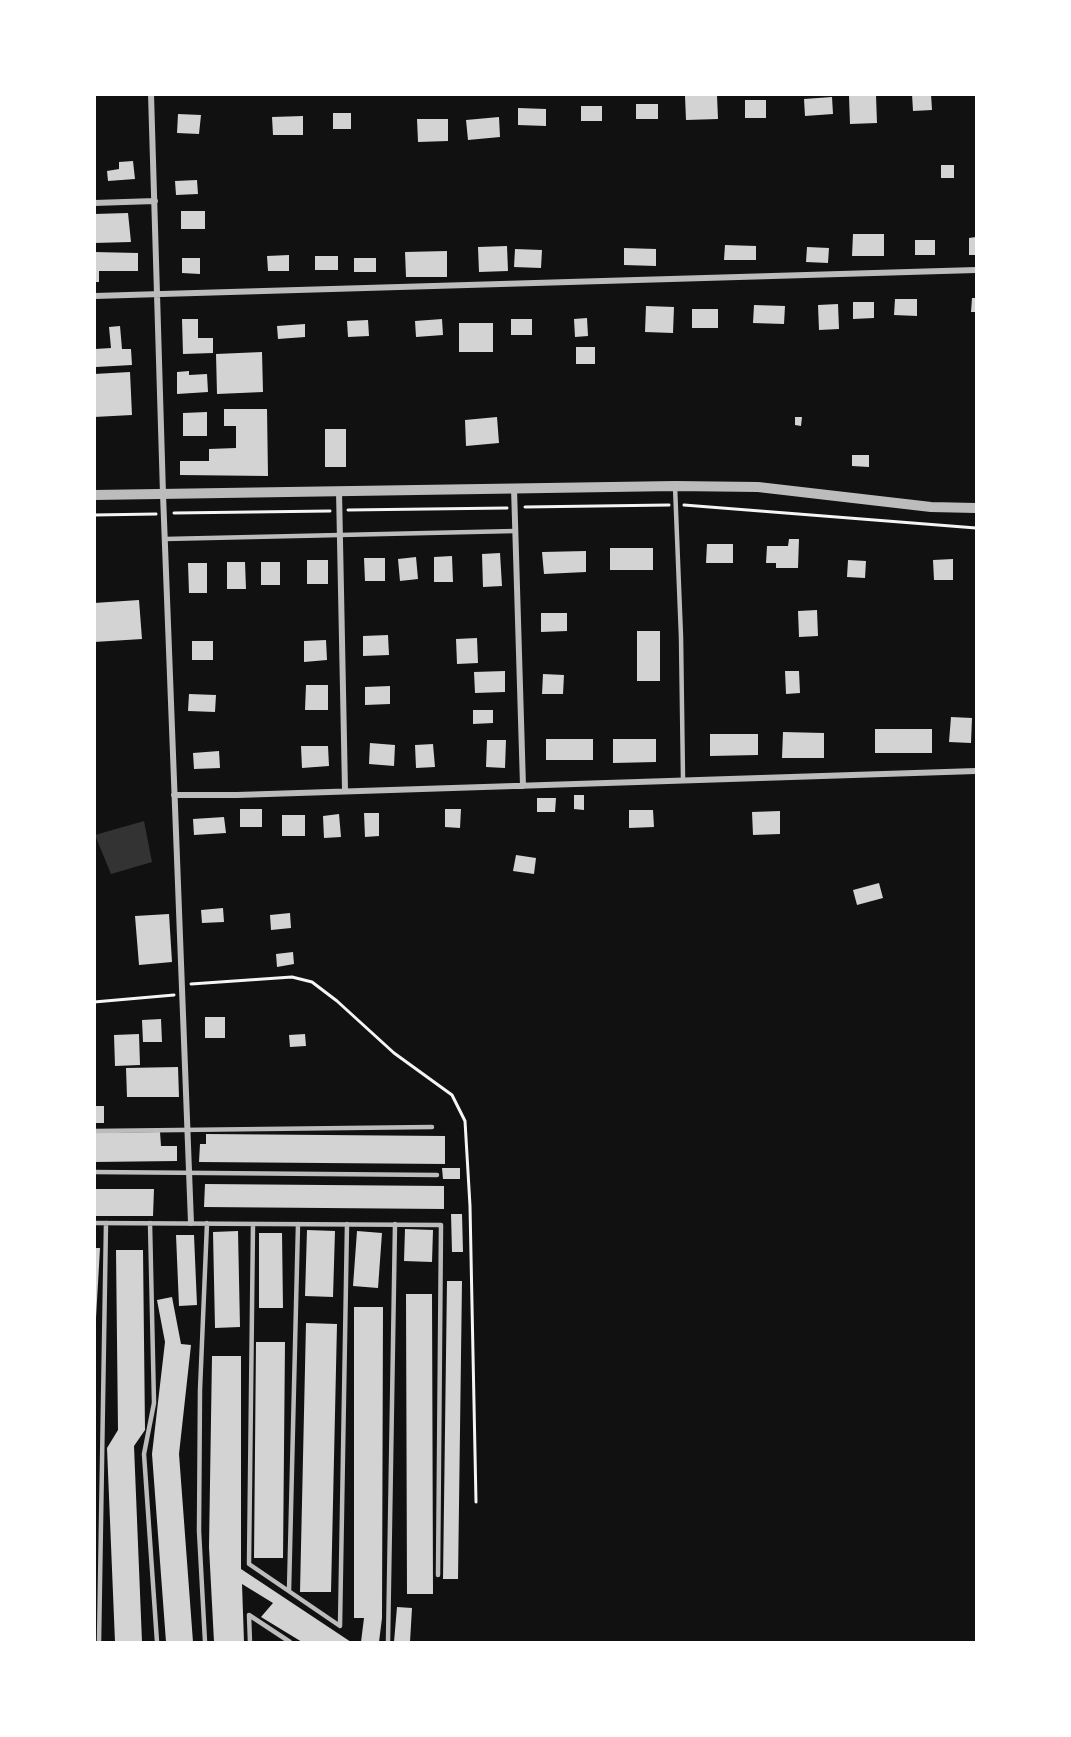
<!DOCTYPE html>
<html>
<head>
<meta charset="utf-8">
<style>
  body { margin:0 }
  #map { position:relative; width:1071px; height:1737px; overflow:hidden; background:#111; font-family:"Golos Text",sans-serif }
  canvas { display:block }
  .frame { position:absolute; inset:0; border:96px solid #fff; pointer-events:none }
</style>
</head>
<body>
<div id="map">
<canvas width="1071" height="1737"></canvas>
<div class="frame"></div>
</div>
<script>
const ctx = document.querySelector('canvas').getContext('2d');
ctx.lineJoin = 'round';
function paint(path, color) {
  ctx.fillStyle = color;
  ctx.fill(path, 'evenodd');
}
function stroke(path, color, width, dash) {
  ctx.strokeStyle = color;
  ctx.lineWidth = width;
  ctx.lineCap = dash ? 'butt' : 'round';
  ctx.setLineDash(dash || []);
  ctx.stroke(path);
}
paint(new Path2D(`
  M144,821l8,41 -41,12 -16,-39z`), '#333');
paint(new Path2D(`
  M912,94h19l1,16 -19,1z
  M717,95l1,24 -32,1 -1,-24z
  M876,95l1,28 -27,1 -1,-28z
  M832,97l1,17 -28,2 -1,-17z
  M745,100h21v18h-21z
  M636,104h22v15h-22z
  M581,106h21v15h-21z
  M518,108l28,1v17l-28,-1z
  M333,113h18v16h-18z
  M178,114l23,1 -2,19 -22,-1z
  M303,116v19h-30l-1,-18z
  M499,117l1,20 -32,3 -2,-20z
  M417,119h31v22l-30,1z
  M133,161l2,18 -27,2 -1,-10 12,-2v-7z
  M941,165h13v13h-13z
  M197,180l1,14 -22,1 -1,-14z
  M181,211h24v18h-24z
  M128,213l3,29 -37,1v-29z
  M853,234h31v22h-32z
  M976,237v18h-7v-17z
  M915,240h20v15h-20z
  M725,245l31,1v14h-32z
  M507,246l1,25 -29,1 -1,-25z
  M807,247l22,1 -1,15 -22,-1z
  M624,248l32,1v17l-32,-1z
  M515,249l27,1 -1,18 -27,-1z
  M447,251v26h-41l-1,-25z
  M94,252l44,1v18h-39v11h-5z
  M289,255v16h-21l-1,-15z
  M315,256h23v14h-23z
  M182,258h18v16l-18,-1z
  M354,258h22v14h-22z
  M972,298h4v14h-5z
  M895,299h22v17l-23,-1z
  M853,302h21v16l-21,1z
  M838,304l1,25 -20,1 -1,-25z
  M754,305l31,1 -1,18 -31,-1z
  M646,306l28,1 -1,26 -28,-1z
  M692,309h26v19h-26z
  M587,318l1,18 -13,1 -1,-18z
  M182,319h16v19h15v15l-30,1z
  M442,319l1,16 -27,2 -1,-16z
  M511,319h21v16h-21z
  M368,320l1,16 -21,1 -1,-16z
  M459,323h34v29h-34z
  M305,324v13l-27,2 -1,-13z
  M120,326l2,23h9l1,16 -36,2 -1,-18 16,-1 -2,-21z
  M576,347h19v17h-19z
  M262,352l1,40 -46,2 -1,-40z
  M189,371v4l18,-1 1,18 -31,2v-22z
  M130,372l2,43 -38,2v-43z
  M224,409h43l1,67 -88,-1v-14h29v-12l27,-1v-22h-12z
  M207,412v24h-24v-23z
  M497,417l2,26 -33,3 -1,-26z
  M795,417h7l-1,9 -6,-1z
  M325,429h21v38h-21z
  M852,455h17v12l-17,-1z
  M789,539h10l-1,29h-22v-5h-10l1,-17h21z
  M707,544h26v19h-27z
  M610,548h43v22h-43z
  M586,551v21l-42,2 -2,-22z
  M500,553l2,33 -19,1 -1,-33z
  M452,556l1,26h-19v-25z
  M416,557l2,22 -18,2 -2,-22z
  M364,558h21v23h-20z
  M953,559v21h-19l-1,-20z
  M307,560h21v24h-21z
  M848,560l18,1 -1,17 -18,-1z
  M227,562h18l1,27h-19z
  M261,562h19v23h-19z
  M188,563h19v30h-18z
  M139,600l3,39 -48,3v-39z
  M817,610l1,26 -19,1 -1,-26z
  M541,613h26v18l-26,1z
  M637,631h23v50h-23z
  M388,635l1,20 -26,1v-20z
  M477,638l1,25 -21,1 -1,-25z
  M326,640l1,20 -23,2v-21z
  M192,641h21v19h-21z
  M505,671v21l-30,1 -1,-21z
  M785,671h14l1,22 -14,1z
  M543,674l21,1 -1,19h-21z
  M306,685h22v25h-23z
  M390,686v18l-25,1v-18z
  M189,694l27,1 -1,17 -27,-1z
  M473,710h20v13l-20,1z
  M951,717l21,1 -1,25 -22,-1z
  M875,729h57v24h-57z
  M783,732l41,1v25h-42z
  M710,734h48v21l-48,1z
  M546,739h47v21h-47z
  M613,739h43v23l-43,1z
  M487,740h19l-1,28 -19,-1z
  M370,743l25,2 -1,21 -25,-2z
  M433,744l2,23 -19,1 -1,-23z
  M301,746h27l1,20 -27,2z
  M219,751l1,17 -26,1 -1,-16z
  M574,795h10v15l-10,-1z
  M537,798h19l-1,14h-18z
  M240,809h22v18h-22z
  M445,809h16l-1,19 -15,-1z
  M629,810h24l1,17 -25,1z
  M780,811v23l-27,1 -1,-23z
  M364,813h15v23l-14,1z
  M339,814l2,23 -17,1 -1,-22z
  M282,815h23v21h-23z
  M224,817l2,16 -32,2 -1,-16z
  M516,855l20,3 -2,16 -21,-3z
  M879,883l4,15 -26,7 -4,-15z
  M223,908l1,14 -22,1 -1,-13z
  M290,913l1,15 -20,2 -1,-15z
  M169,914l3,48 -33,3 -4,-49z
  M293,952l1,12 -17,3 -1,-13z
  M205,1017h20v21h-20z
  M161,1019l1,23h-19l-1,-22z
  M139,1034l1,31 -25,1 -1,-31z
  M305,1034l1,12 -16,1 -1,-12z
  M178,1067l1,30h-52l-1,-29z
  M94,1106h10v17h-10z
  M160,1132l1,14h16v15l-83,1v-29z
  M206,1134l239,2v28l-246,-2 1,-18h6z
  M442,1168h18v11h-17z
  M205,1184l239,2v23l-240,-2z
  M94,1189h60l-1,27h-59z
  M451,1214h11l1,38h-11z
  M405,1229l28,1 -1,32 -28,-1z
  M307,1230l28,1 -2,66 -28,-1z
  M238,1231l2,96 -25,1 -2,-96z
  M357,1231l25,2 -4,55 -25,-2z
  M259,1233h23l1,75h-24z
  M176,1235h18l3,70 -18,1z
  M94,1248h6l-4,70h-2z
  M116,1250h27l2,180 -11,16 8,196h-27l-8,-194 11,-18z
  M447,1281h15l-4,298h-15z
  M406,1294h26l1,300h-26z
  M172,1297l9,47 10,1 -12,109 14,188h-27l-14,-188 13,-112 -8,-42z
  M354,1307h29l-1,311 -3,24h-18l3,-24h-10z
  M306,1323l31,1 -6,268h-31z
  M256,1342h29l-2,216h-29z
  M212,1356h29v213l110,73h-49l-41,-25 12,-14 -31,-19 2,58h-30l-5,-95z
  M397,1607l15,1 -2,34h-16z`), '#d3d3d3');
stroke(new Path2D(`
  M684,505l292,23
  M525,507l144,-2
  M348,510l159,-2
  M174,513l156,-2
  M94,515l62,-1
  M191,984l101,-7 20,5 25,19 57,52 58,42 13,26 5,85 6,296
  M94,1002l80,-7`), '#f5f5f5', 3);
stroke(new Path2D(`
  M675,486l6,151 2,142
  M165,539l350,-8
  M94,1131l338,-4
  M94,1172l343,3
  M94,1223l347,2 -3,350
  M150,1223l4,180 -10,51 13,188
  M253,1224l-4,340 91,62 7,-402
  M289,1591l9,-367
  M99,1642l7,-419
  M205,1642l-6,-111 1,-141 7,-167
  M250,1642l-1,-27 41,27
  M388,1642l7,-418`), '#bcbcbc', 4.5);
stroke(new Path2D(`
  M151,94l12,400 28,729
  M94,203l61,-2
  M94,296l882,-26
  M514,488l9,298
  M339,491l6,299
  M174,795h63l739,-24`), '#bcbcbc', 6);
stroke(new Path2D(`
  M94,495l581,-9 83,1 173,20 45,1`), '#bcbcbc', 10);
</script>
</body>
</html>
